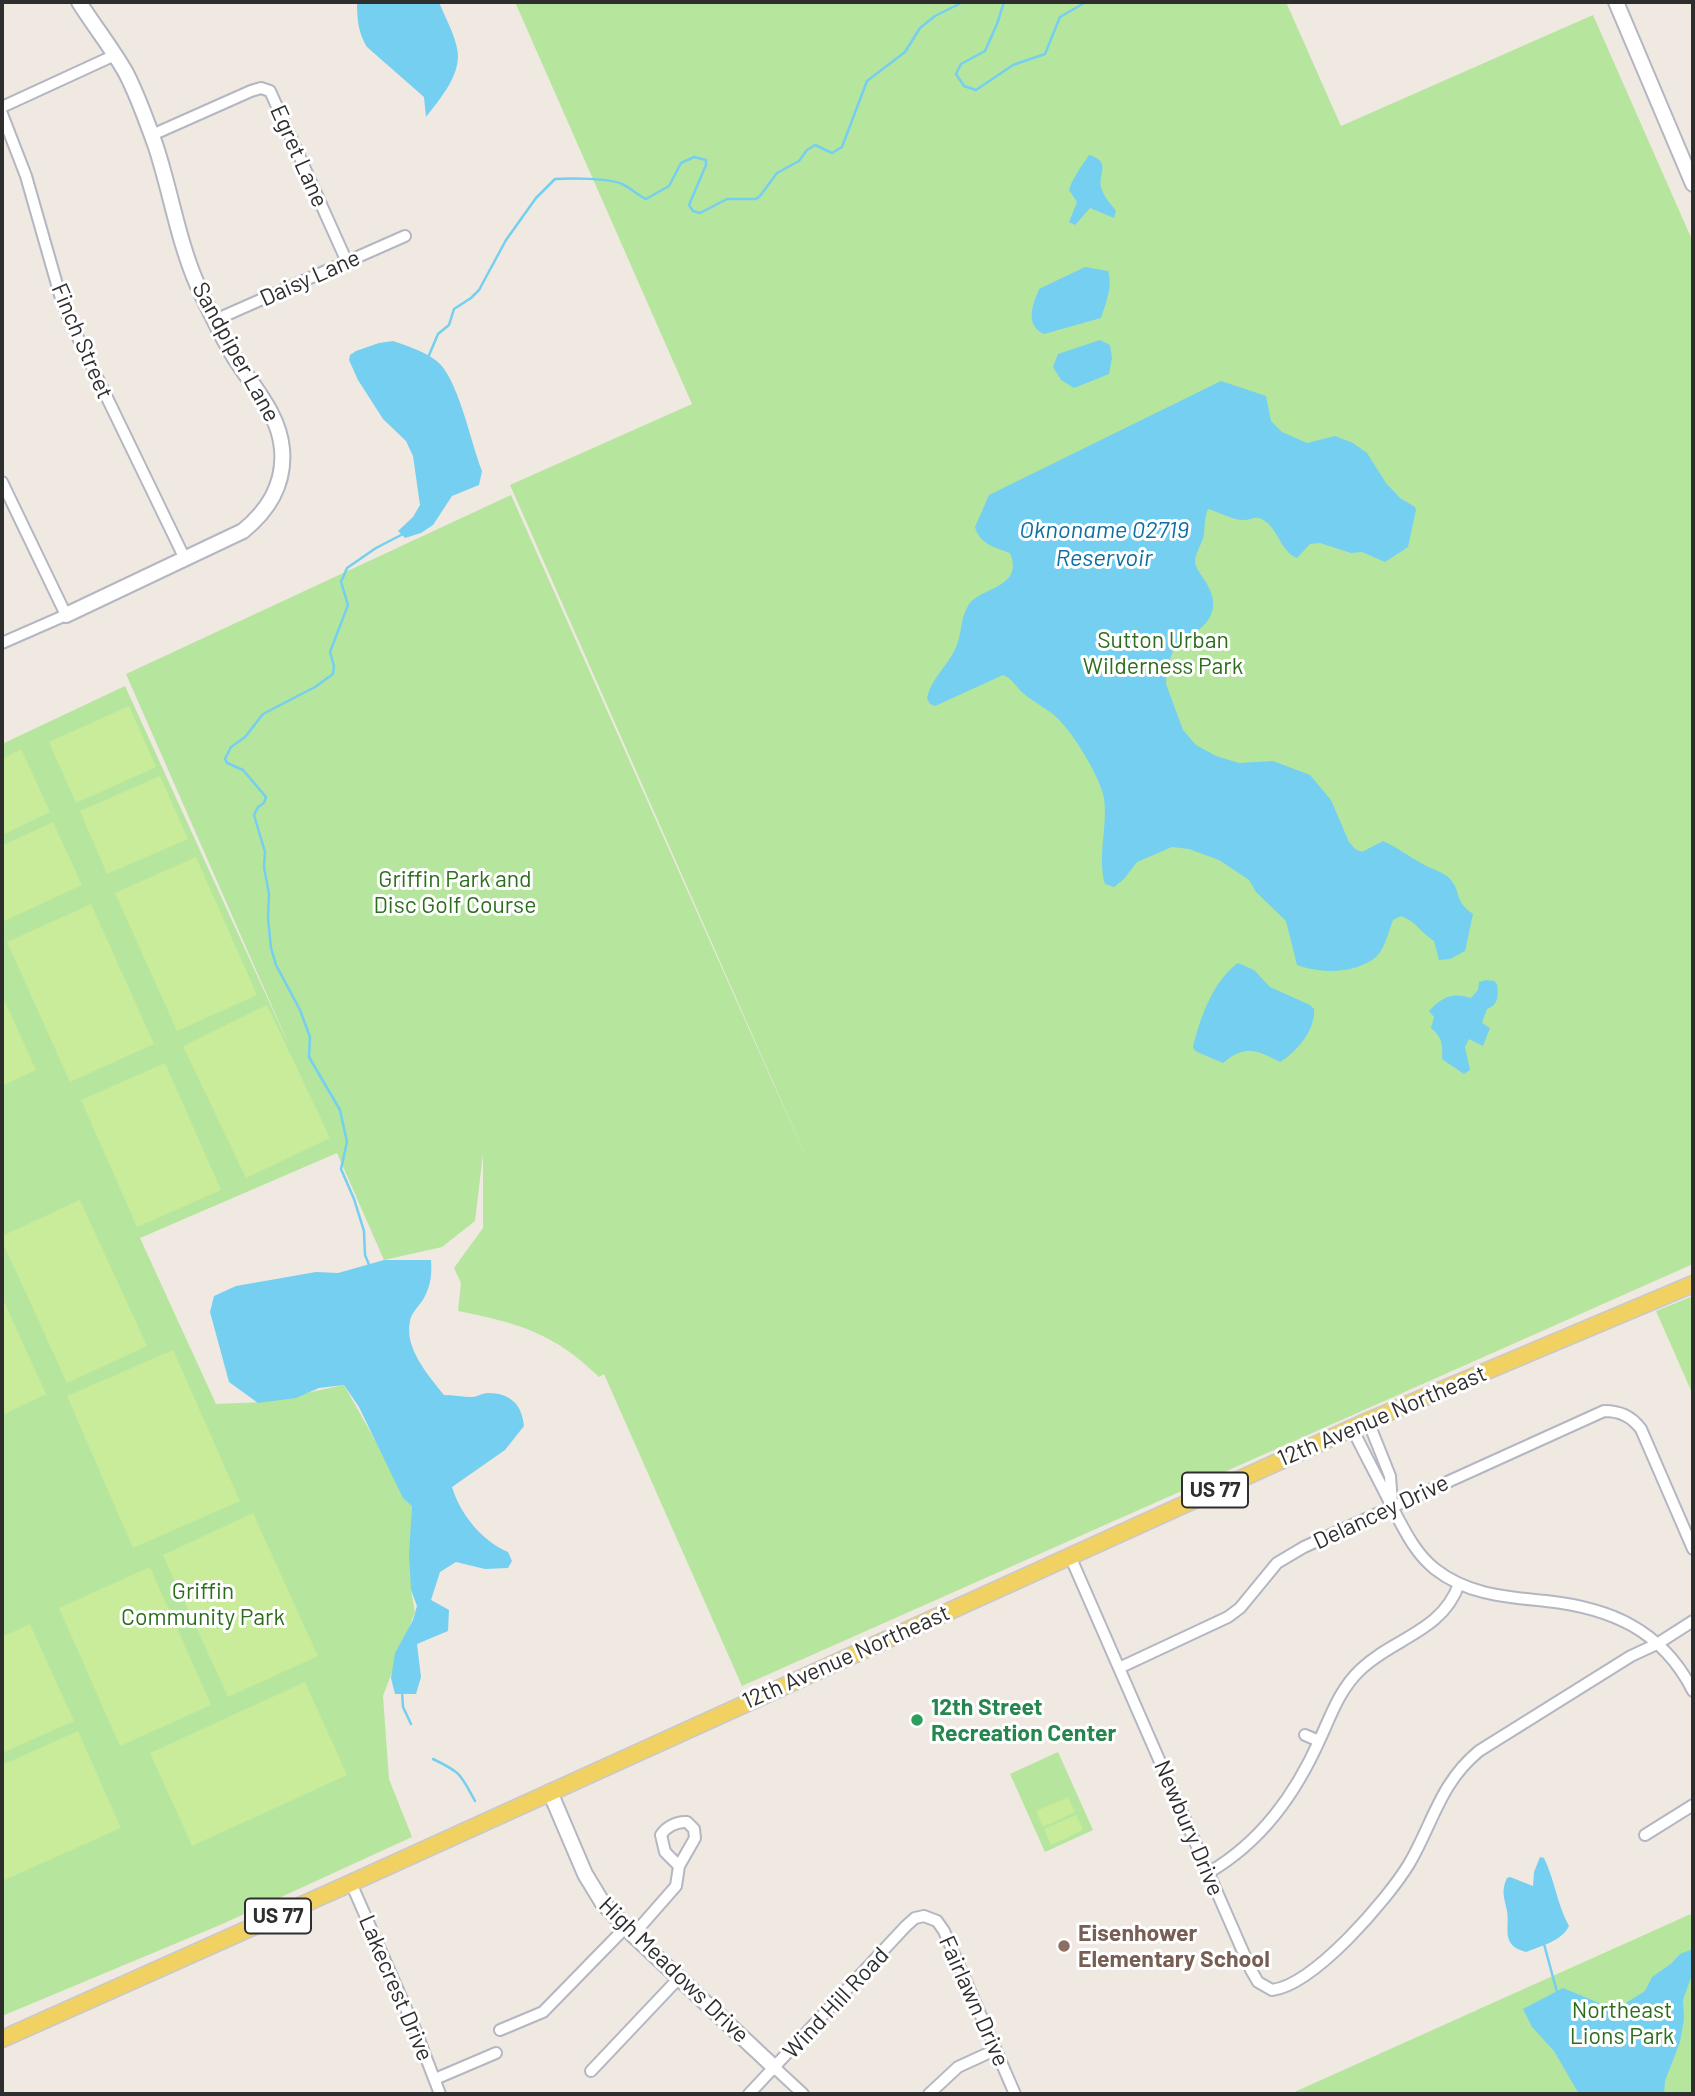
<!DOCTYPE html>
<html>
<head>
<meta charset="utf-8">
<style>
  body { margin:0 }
  #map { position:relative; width:1695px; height:2096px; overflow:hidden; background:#efe9e1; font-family:Barlow,sans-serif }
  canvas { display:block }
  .frame { position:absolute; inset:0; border:4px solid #2e2e2e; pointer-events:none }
</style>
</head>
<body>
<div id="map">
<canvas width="1695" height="2096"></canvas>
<div class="frame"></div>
</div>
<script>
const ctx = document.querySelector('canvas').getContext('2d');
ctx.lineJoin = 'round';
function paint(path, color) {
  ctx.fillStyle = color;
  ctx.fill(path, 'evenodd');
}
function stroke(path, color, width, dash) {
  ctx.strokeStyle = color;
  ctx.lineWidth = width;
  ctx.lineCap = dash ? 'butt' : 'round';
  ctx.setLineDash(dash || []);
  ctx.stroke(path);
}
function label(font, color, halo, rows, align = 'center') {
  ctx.font = font + ' Barlow,sans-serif';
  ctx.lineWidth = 6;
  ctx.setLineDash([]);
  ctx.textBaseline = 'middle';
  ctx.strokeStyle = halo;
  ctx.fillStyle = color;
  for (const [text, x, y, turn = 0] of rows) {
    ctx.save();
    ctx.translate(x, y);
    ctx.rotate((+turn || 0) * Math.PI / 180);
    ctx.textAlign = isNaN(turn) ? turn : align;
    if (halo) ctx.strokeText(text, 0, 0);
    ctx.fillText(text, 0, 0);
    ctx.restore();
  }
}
paint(new Path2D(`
  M515,2h771l55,124 252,-111 100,227v1022l-951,422 -138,-312 -5,3c-45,-44 -81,-54 -141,-66l3,-28 -7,-15 29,-40v-74l-8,67 -33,26 -58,13 -47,-107 -197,85 76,166 48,-2 80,-17 68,121 -1,84 4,22 -32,84 6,83 23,58 -192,88 -218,91v-1272l123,-58 167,366 -166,-378 385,-179 308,691 -309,-701 182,-81z
  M1693,1296v99l-37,-84z
  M1058,1752l35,78 -48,22 -35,-78z
  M1693,1913v181h-403z`), '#b6e59e');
paint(new Path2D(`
  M129,706l27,61 -80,36 -27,-61z
  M21,749l29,63 -48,23v-76z
  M160,776l28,63 -81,35 -27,-63z
  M53,822l29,63 -80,37v-76z
  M196,857l61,138 -80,36 -62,-138z
  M91,904l63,140 -84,38 -63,-140z
  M2,995l34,75 -34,16z
  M267,1005l63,133 -84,40 -63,-132z
  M165,1063l56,127 -84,37 -56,-127z
  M80,1200l67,146 -80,37 -65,-142v-5z
  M2,1297l44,97 -44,21z
  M173,1350l67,151 -107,47 -66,-152z
  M253,1513l65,143 -90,41 -65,-142z
  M150,1567l61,138 -91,41 -61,-138z
  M30,1624l44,97 -72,32v-116z
  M305,1682l42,93 -155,71 -42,-93z
  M78,1731l43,97 -119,53v-116z
  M1068,1797l7,15 -32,15 -7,-16z
  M1076,1815l7,15 -32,15 -7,-16z`), '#c9ec9a');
paint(new Path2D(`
  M357,2h82c6,15 15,31 18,46 6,25 -17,51 -31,69l-2,-20 -57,-50c-9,-14 -10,-29 -10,-45z
  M1089,155c23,7 9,18 12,32 2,9 10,17 15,24l-2,7 -24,-10 -15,17 -6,-3 8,-20 -8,-12c4,-13 12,-23 20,-35z
  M1085,267l23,4c5,16 -2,31 -7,47l-57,16c-20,-9 -11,-30 -5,-45z
  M1100,340l10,5 2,13 -3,16 -35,14 -13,-8 -8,-13 5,-13z
  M393,341c15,5 37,12 48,24 19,22 30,78 41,106l-3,14 -27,11 -19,29 -12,8 -16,5 -7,-7 15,-14 7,-12 -7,-49 -7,-15 -23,-22 -25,-39 -9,-20 1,-5 6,-4 23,-8z
  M1221,381l45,15 5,25 11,11 25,11 28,-7 18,7 14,10 19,30 14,15 15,9 1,3 -8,37 -23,15 -23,-10 -11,1 -31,-10 -10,1 -13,14c-16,-6 -18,-27 -32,-37 -9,-6 -11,-2 -20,-1 -11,1 -26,-8 -37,-11 -4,10 -3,17 -4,26 -2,9 -9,18 -9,27 1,8 10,17 13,24 17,31 -11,47 -33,59l-8,23 -1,16 17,46 13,15 20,11 23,7 34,-2 37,14 21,25 18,42 6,7 7,3 21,-11c14,6 25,15 38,22 9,6 22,8 29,16 12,13 3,21 23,35l-8,37 -15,8 -11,1 -5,-19c-13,-8 -18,-20 -33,-25l-8,4c-4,10 -8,28 -16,36 -20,18 -56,18 -80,9l-11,-44 -30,-29 -7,-12 -30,-20 -30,-11 -17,-2 -35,15 -13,17 -10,8 -9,-3c-8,-27 3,-57 -1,-86 -4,-22 -33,-69 -50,-83 -10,-8 -22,-14 -31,-22 -8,-7 -10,-14 -20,-18l-68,31 -5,-2 -3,-6c5,-21 21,-32 29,-51 6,-13 4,-28 12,-41 10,-19 57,-17 42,-53 -15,-6 -30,-8 -35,-26l14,-32z
  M1238,963l16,7 16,17 40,18 4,4c2,20 -17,43 -34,53 -24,-12 -34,-18 -57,1l-28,-12 -2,-4c7,-29 20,-66 45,-84z
  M1486,980l8,1 3,3c1,12 2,21 -10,25l-5,14 8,5 -7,18 -14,-7 -4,8 5,23 -6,4 -22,-15c1,-14 0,-22 -11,-31l3,-11 -5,-6c13,-14 23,-19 42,-13l7,-8 1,-8z
  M384,1260h47c1,14 0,25 -7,38 -4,7 -13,15 -14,23 -6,27 18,54 34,74 9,0 19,2 28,2 5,0 10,-4 16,-4 23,0 34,12 36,33l-19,24 -53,37c8,27 30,54 56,65l4,9 -4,7 -23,1 -29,-7 -16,10 -9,28 18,10 -1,21 -31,13 4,33 -5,17h-21l-4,-16 4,-25 18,-33 4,-14 -6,-16 -2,-35 3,-49 -9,-8 -44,-91 -15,-22 -25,3 -23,10 -38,5 -29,-21 -19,-70 4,-16 22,-10 80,-14 22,1z
  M1540,1857l4,1c11,23 13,46 25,68 -7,15 -28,20 -43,26 -26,-7 -16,-23 -19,-41 -3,-14 -6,-20 0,-33l3,-1 23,9 1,-14z
  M1693,1949v23l-10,28 1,19 -4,23 -15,39 -1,13h-85l-25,-43 -22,-24 -9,-18 40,-21 36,15 22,3 24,-15 7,-14 20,-14 8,-9z`), '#75cff0');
stroke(new Path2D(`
  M1004,2l-7,22 -12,27 -24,13 -5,10 8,12 12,4 37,-25 32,-11 15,-37 26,-15
  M427,360l11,-26 11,-9 5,-16 17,-11 8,-8 27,-50 30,-42 19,-19c14,-1 54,-1 67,5 9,4 15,11 24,15l23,-13 12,-23 13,-6 12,3v5l-17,40 4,6 7,2 27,-14h29l4,-3 17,-23 22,-12 8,-11 8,-5 17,8 10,-6 25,-66 38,-29 15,-24 15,-12 28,-14
  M370,1267l-5,-12 -1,-24 -10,-32 -13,-30 6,-27 -7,-32 -31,-53 1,-20 -10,-27 -24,-45 -5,-17 -3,-30 1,-24 -5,-27 1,-15 -11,-37 4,-8 6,-4 2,-6 -23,-27 -16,-7 -2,-4 6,-12 14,-10 18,-23 52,-27 18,-13 1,-8 -4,-14 18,-47 -7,-23 6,-14 29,-20 29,-15
  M402,1691l1,16 8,17
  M433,1759c29,14 27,15 42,42
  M1544,1944l13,48`), '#75cff0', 2.5);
const street = new Path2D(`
  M2,107l113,-52
  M2,114l24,62 34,119 8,22 117,242
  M152,135l99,-44 10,-3 9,3 77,171
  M215,320l190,-84
  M2,482l64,133 -64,28
  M1368,1421l22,55 2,28
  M1352,1428c13,27 28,54 41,81 12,22 22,44 42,60 33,26 72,28 111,32 65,7 116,29 147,90
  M1070,1556l181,414 7,12 14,8c42,-5 115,-90 137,-126 24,-41 31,-81 70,-113l152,-95 26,-12 36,-23
  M1119,1668l109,-51 12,-9 37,-45 27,-16 300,-136c16,0 27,5 37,18l52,120
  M1305,1735l14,6
  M1645,1835l48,-30
  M1208,1873c53,-31 87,-78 112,-134 11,-24 20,-50 40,-69 33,-32 82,-38 99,-86
  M351,1883l64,146 25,65
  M633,1935l43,-49 3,-20 16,-28 -1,-9 -7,-7c-10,-1 -21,5 -26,13l4,17 14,14
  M500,2030l43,-18 83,-85
  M775,2068l28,26
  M591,2071l88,-93
  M435,2079l61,-26
  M749,2094l157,-168 9,-8 9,-2 13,5 7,10 71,163
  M929,2094l29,-27 37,-17`);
const secondary = new Path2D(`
  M1616,2l77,182
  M66,615l177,-84c26,-21 42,-48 39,-82 -3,-35 -28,-61 -46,-89 -15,-24 -27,-50 -39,-76 -19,-44 -26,-91 -41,-137 -9,-25 -18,-51 -30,-74 -14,-25 -32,-47 -47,-71
  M550,1792l35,82 17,28 31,33 142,133`);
const primary = new Path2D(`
  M2,2039l349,-156 1017,-462 325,-137`);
stroke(street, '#b4b7c1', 14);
stroke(secondary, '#b4b7c1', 18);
stroke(primary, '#c9c9c9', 19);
stroke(street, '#fff', 10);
stroke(secondary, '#fff', 14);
stroke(primary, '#f2d163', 16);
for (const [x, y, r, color] of [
  [917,1720,7,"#2e9e5b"],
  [1064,1946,7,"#8d6e63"]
]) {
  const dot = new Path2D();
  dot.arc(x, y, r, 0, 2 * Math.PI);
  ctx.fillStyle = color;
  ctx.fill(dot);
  stroke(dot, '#fff', 2.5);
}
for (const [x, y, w] of [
  [1215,1490,66],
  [278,1916,66]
]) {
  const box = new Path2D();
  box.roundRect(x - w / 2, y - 17.5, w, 35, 5);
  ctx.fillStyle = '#fff';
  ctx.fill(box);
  stroke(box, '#2e2e2e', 2);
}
label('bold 21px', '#2e2e2e', null, [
  ["US 77",1215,1490],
  ["US 77",278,1916]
]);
label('23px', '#2e2e2e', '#fff', [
  ["Egret Lane",299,156,66],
  ["Daisy Lane",310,278,-24],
  ["Finch Street",82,341,67],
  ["Sandpiper Lane",236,352,61],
  ["12th Avenue Northeast",1382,1416,-23],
  ["Delancey Drive",1381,1512,-25],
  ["12th Avenue Northeast",846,1657,-24],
  ["Newbury Drive",1189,1828,67],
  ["High Meadows Drive",674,1970,44],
  ["Lakecrest Drive",396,1988,67],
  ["Fairlawn Drive",974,2001,66],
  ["Wind Hill Road",836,2003,-47]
]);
label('23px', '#2c6e1b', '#fff', [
  ["Sutton Urban",1163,640],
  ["Wilderness Park",1163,666],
  ["Griffin Park and",455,879],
  ["Disc Golf Course",455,905],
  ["Griffin",203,1591],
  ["Community Park",203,1617],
  ["Northeast",1622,2010],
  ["Lions Park",1622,2036]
]);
label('bold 23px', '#27864d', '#fff', [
  ["12th Street",931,1707],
  ["Recreation Center",931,1733]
], 'left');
label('bold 23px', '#785e54', '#fff', [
  ["Eisenhower",1078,1933],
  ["Elementary School",1078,1959]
], 'left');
label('italic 24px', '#0d6fa3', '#fff', [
  ["Oknoname 02719",1104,530],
  ["Reservoir",1104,558]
]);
</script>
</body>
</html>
